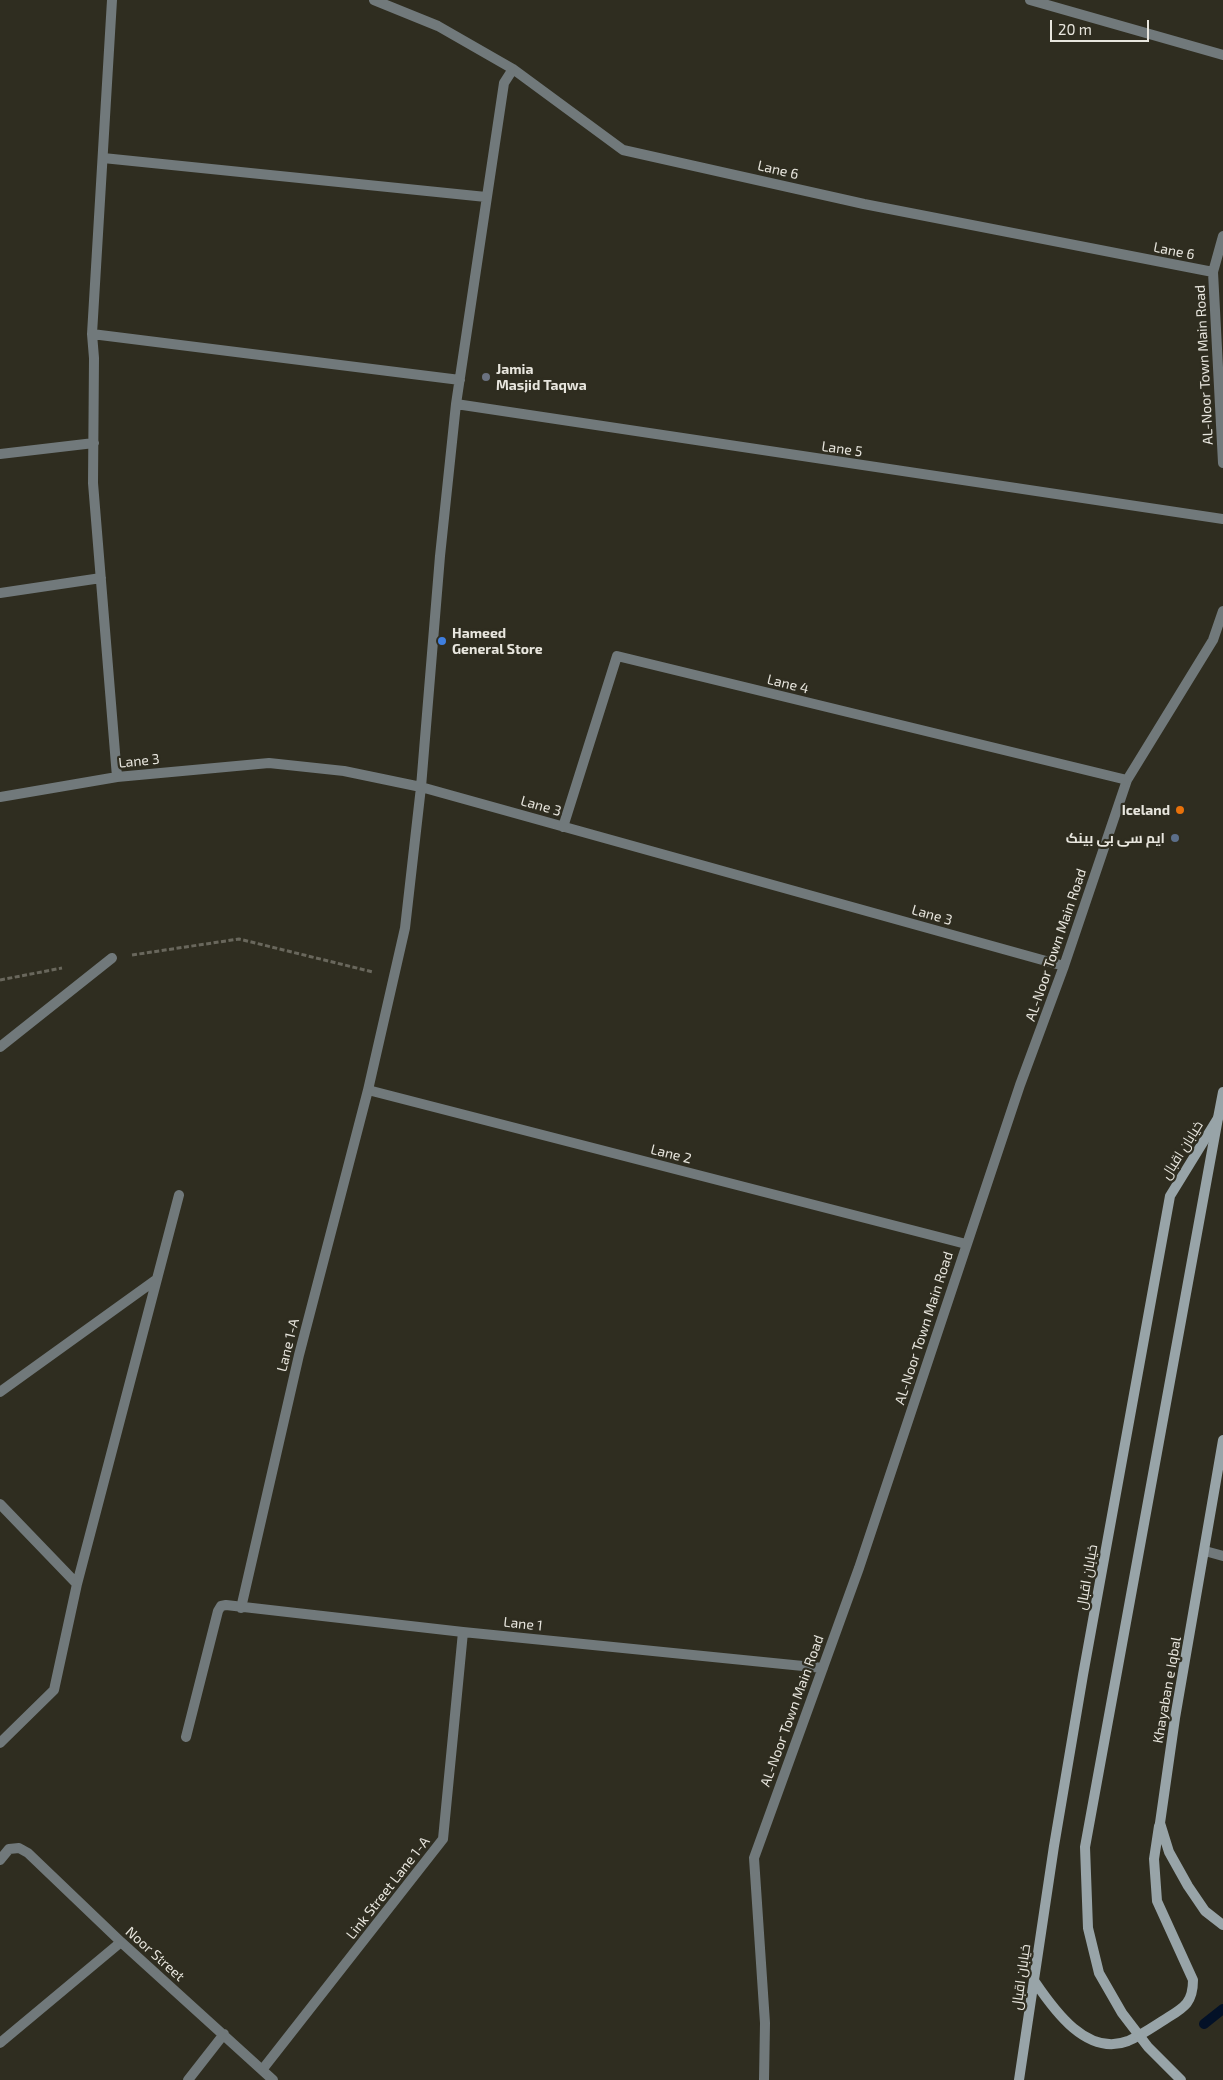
<!DOCTYPE html>
<html>
<head>
<meta charset="utf-8">
<style>
  body { margin:0 }
  #map { position:relative; width:1223px; height:2080px; overflow:hidden; background:#2f2d20; font-family:"Exo 2",sans-serif }
  canvas { display:block }
  .scale { position:absolute; left:1050px; top:20px; width:99px; height:22px; box-sizing:border-box; border:2px solid #e8e6de; border-top:0; padding-left:6px; font-size:15px; line-height:18px; white-space:nowrap; color:#e8e6de; -webkit-text-stroke:4px #2f2d20; paint-order:stroke }
</style>
</head>
<body>
<div id="map">
<canvas width="1223" height="2080"></canvas>
<div class="scale">20 m</div>
</div>
<script>
const ctx = document.querySelector('canvas').getContext('2d');
ctx.lineJoin = 'round';
function stroke(path, color, width, dash) {
  ctx.strokeStyle = color;
  ctx.lineWidth = width;
  ctx.lineCap = dash ? 'butt' : 'round';
  ctx.setLineDash(dash || []);
  ctx.stroke(path);
}
function label(font, color, halo, rows, align = 'center') {
  ctx.font = font + ' "Exo 2",Cairo,sans-serif';
  ctx.lineWidth = 4.5;
  ctx.setLineDash([]);
  ctx.textBaseline = 'middle';
  ctx.strokeStyle = halo;
  ctx.fillStyle = color;
  for (const [text, x, y, turn = 0] of rows) {
    ctx.save();
    ctx.translate(x, y);
    ctx.rotate((+turn || 0) * Math.PI / 180);
    ctx.textAlign = isNaN(turn) ? turn : align;
    if (halo) ctx.strokeText(text, 0, 0);
    ctx.fillText(text, 0, 0);
    ctx.restore();
  }
}
stroke(new Path2D(`
  M1204,2024l19,-15`), '#031127', 10);
stroke(new Path2D(`
  M132,955l107,-16 134,33
  M0,980l62,-12`), '#69675c', 3, [5, 2.5]);
stroke(new Path2D(`
  M1205,1551l18,5`), '#71797b', 10);
stroke(new Path2D(`
  M112,0l-20,334 368,46
  M374,0l64,26 75,43 110,81 241,54 349,68
  M1030,0l193,55
  M103,158l383,39
  M1223,236l-10,36 10,191
  M92,334l2,24 -1,125 24,294
  M456,404l767,115
  M0,454l94,-11
  M0,593l101,-15
  M0,797l117,-20 152,-14 75,8 77,16 643,179
  M563,827l54,-171 510,124
  M0,1047l112,-89
  M368,1090l598,154
  M0,1392l157,-113
  M0,1504l77,80
  M241,1608l58,-253 69,-265 37,-162 16,-141 19,-231 16,-152 48,-321 9,-14
  M186,1737l32,-126 3,-5 5,-1 237,27 360,36
  M0,1743l54,-53 23,-106 102,-389
  M0,1860l9,-11 10,-1 9,5 93,89 152,138
  M0,2043l121,-101
  M262,2070l181,-231 20,-207
  M188,2080l36,-46
  M764,2080l1,-57 -11,-165 105,-290 161,-483 44,-119 63,-186 86,-140 10,-29`), '#71797b', 10);
stroke(new Path2D(`
  M1223,1440l-48,278 -15,105 9,29 19,34 17,25 18,14
  M1035,1982c19,28 52,75 93,59 12,-5 25,-14 36,-21 19,-12 29,-16 29,-40l-36,-79 -3,-42 5,-33
  M1019,2080l35,-234 29,-171 87,-479 48,-78 5,-26`), '#98a4a8', 10);
stroke(new Path2D(`
  M1181,2080l-33,-33 -26,-34 -23,-40 -11,-45 -3,-81 133,-729`), '#98a4a8', 10);
for (const [x, y, r, color] of [
  [486,377,5,"#6b7280"],
  [442,641,5,"#3f7fe0"],
  [1180,810,5,"#e8710a"],
  [1175,838,5,"#5c6f8a"]
]) {
  const dot = new Path2D();
  dot.arc(x, y, r, 0, 2 * Math.PI);
  ctx.fillStyle = color;
  ctx.fill(dot);
  stroke(dot, '#2f2d20', 2);
}
label('14px', '#e8e6de', '#2f2d20', [
  ["Lane 6",778,170,13],
  ["Lane 6",1174,251,11],
  ["AL-Noor Town Main Road",1204,365,-93],
  ["Lane 5",842,449,8],
  ["Lane 4",788,684,14],
  ["Lane 3",139,761,-6],
  ["Lane 3",541,806,16],
  ["Lane 3",932,915,16],
  ["AL-Noor Town Main Road",1056,945,-71],
  ["خیابان اقبال",1182,1150,-58],
  ["Lane 2",671,1154,14],
  ["AL-Noor Town Main Road",924,1328,-72],
  ["Lane 1-A",288,1345,-76],
  ["خیابان اقبال",1087,1577,-80],
  ["Lane 1",523,1624,6],
  ["Khayaban e Iqbal",1167,1690,-80],
  ["AL-Noor Town Main Road",792,1711,-70],
  ["Link Street Lane 1-A",388,1888,-52],
  ["Noor Street",155,1954,42],
  ["خیابان اقبال",1021,1977,-82]
]);
label('bold 14px', '#e8e6de', '#2f2d20', [
  ["Jamia",496,369],
  ["Masjid Taqwa",496,385],
  ["Hameed",452,633],
  ["General Store",452,649],
  ["Iceland",1170,810,"right"],
  ["ایم سی بی بینک",1165,838,"right"]
], 'left');
</script>
</body>
</html>
